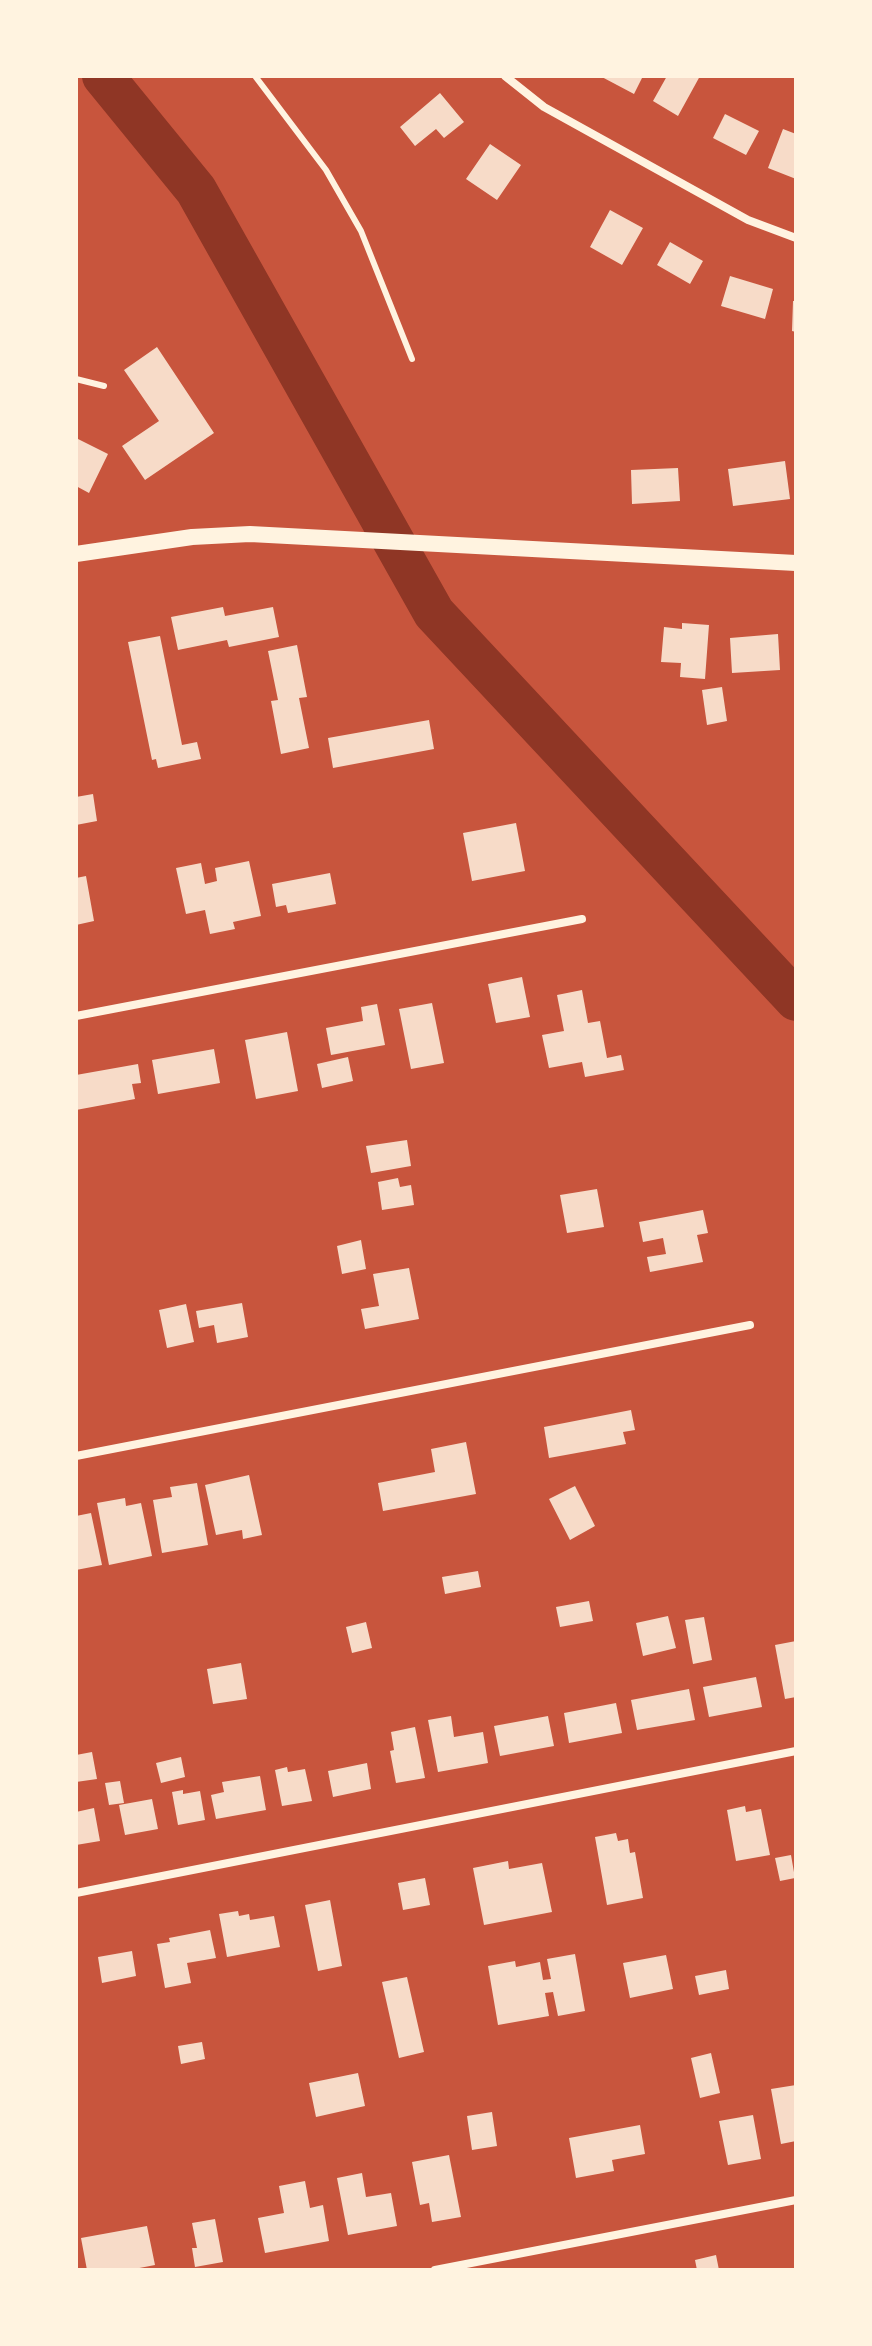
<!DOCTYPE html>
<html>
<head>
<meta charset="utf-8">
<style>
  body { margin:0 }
  #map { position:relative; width:872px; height:2346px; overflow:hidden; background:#c8553d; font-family:"Work Sans",sans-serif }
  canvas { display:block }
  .frame { position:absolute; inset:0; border:78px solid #fff3e0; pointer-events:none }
</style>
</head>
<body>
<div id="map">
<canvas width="872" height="2346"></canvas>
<div class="frame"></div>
</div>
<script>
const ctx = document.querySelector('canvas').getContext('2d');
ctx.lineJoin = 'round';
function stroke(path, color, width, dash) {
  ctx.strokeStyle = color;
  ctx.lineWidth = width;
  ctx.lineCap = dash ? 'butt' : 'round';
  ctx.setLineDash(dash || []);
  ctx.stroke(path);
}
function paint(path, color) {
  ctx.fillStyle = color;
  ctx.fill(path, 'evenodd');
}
stroke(new Path2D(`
  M103,76l93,114 238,423 362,387`), '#8f3625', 42);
paint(new Path2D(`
  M600,76h43l-9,18z
  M667,76h33l-22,40 -25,-15z
  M440,93l24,29 -20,16 -8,-9 -21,17 -15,-19z
  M725,114l34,17 -13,24 -33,-17z
  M783,129l13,5v45l-28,-11z
  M490,144l31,21 -24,35 -31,-21z
  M610,210l33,18 -21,37 -32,-18z
  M670,242l33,19 -13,23 -33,-19z
  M730,276l43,13 -8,30 -44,-13z
  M793,301h3v31l-4,-1z
  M157,347l57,86 -69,47 -23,-34 37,-25 -35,-51z
  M76,438l32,16 -19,39 -13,-7z
  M785,461l5,38 -57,7 -5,-37z
  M678,468l2,33 -48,3 -1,-34z
  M223,607l2,9 48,-9 6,30 -50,10 -2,-7 -49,10 -7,-33z
  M682,623l27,2 -4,54 -25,-2 1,-14 -20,-1 3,-35 18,2z
  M778,634l2,36 -48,3 -2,-35z
  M160,636l22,109 15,-3 4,17 -43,9 -2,-9 -4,1 -24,-118z
  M297,645l10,52 -8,1 10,50 -28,6 -10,-53 7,-1 -10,-49z
  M722,687l5,34 -20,4 -5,-35z
  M429,720l5,29 -101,19 -5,-30z
  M93,794l4,27 -21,4v-28z
  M516,823l9,48 -53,10 -9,-48z
  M249,861l12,55 -28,6 2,7 -25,5 -5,-24 -19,4 -10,-46 25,-5 4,21 12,-3 -2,-13z
  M330,873l6,31 -48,9 -2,-8 -10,2 -4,-23z
  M86,876l8,45 -18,4v-47z
  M522,977l8,40 -34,6 -8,-39z
  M582,990l6,33 12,-2 7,37 14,-3 3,15 -39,7 -3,-15 -33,6 -7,-33 22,-4 -7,-36z
  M432,1003l12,60 -33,6 -12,-60z
  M377,1004l8,41 -54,10 -5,-27 37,-7 -2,-14z
  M287,1032l11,59 -42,8 -11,-59z
  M214,1049l6,34 -62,11 -6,-34z
  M348,1057l5,24 -31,7 -5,-24z
  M138,1064l3,19 -9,1 3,15 -59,11v-35z
  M407,1140l4,26 -40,7 -5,-27z
  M398,1178l2,9 11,-2 3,20 -32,5 -4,-28z
  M597,1189l7,38 -37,6 -7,-38z
  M703,1210l5,23 -11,2 6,27 -53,10 -3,-15 19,-3 -3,-16 -20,4 -4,-20z
  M361,1240l5,29 -24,5 -5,-28z
  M409,1268l10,51 -54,10 -4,-20 18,-3 -6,-32z
  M242,1303l6,34 -31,6 -3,-18 -15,3 -3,-17z
  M186,1304l8,38 -27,6 -8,-38z
  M631,1410l4,20 -12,2 3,12 -77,14 -5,-31z
  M466,1442l10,52 -93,17 -5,-28 57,-11 -4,-23z
  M249,1475l13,60 -19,4 -1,-9 -26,5 -11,-50z
  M197,1483l11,62 -46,8 -9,-53 19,-3 -2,-10z
  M575,1486l20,40 -25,14 -21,-41z
  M125,1498l1,8 15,-3 11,53 -43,9 -12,-62z
  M91,1513l11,52 -26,5v-54z
  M478,1571l3,16 -36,7 -3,-17z
  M589,1601l4,20 -33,6 -4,-20z
  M668,1616l8,32 -33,8 -7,-33z
  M704,1617l8,43 -19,4 -8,-44z
  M366,1622l6,26 -20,5 -6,-26z
  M796,1641v56l-11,2 -10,-54z
  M241,1663l6,36 -34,5 -6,-35z
  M756,1677l6,30 -53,10 -6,-30z
  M689,1689l6,31 -58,10 -6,-30z
  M616,1703l6,30 -53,10 -5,-30z
  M451,1716l3,21 29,-5 5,31 -50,9 -10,-52z
  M548,1716l6,30 -54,10 -6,-30z
  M415,1727l10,51 -29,5 -6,-32 4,-1 -3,-18z
  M92,1752l5,27 -21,3v-27z
  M181,1757l4,20 -24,6 -5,-20z
  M367,1763l4,26 -38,8 -5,-26z
  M287,1767l1,5 17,-3 7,32 -30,5 -7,-36z
  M260,1776l6,34 -50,9 -5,-24 13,-3 -2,-10z
  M120,1781l4,22 -15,2 -4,-22z
  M183,1790v4l17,-3 5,29 -27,5 -6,-33z
  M152,1799l6,30 -33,6 -6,-30z
  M745,1806l1,6 15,-3 9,46 -34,6 -9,-51z
  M94,1808l6,33 -24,4v-33z
  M616,1833l2,8 10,-2 2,14 5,-1 8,46 -36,7 -12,-68z
  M791,1855l4,23 -15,3 -5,-23z
  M508,1861l1,8 33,-6 10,49 -68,13 -11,-57z
  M425,1878l5,27 -27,5 -5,-27z
  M330,1900l12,66 -24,5 -13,-66z
  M238,1911l1,5 10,-2 1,6 24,-4 6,31 -53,10 -8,-43z
  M210,1930l6,28 -29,5 4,20 -26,5 -8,-44 13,-2 -1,-4z
  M132,1951l4,25 -34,7 -4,-26z
  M575,1954l10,57 -27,5 -5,-24 -8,1 4,23 -51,9 -10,-59 27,-5 1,6 24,-5 3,18 8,-1 -4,-20z
  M666,1955l7,34 -43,9 -7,-35z
  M726,1970l3,19 -30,6 -4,-19z
  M407,1977l17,75 -25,6 -17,-76z
  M202,2042l3,17 -24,5 -3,-18z
  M711,2053l9,40 -20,5 -9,-40z
  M358,2073l7,33 -49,11 -7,-34z
  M796,2085v56l-15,3 -10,-55z
  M492,2112l5,34 -25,4 -5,-34z
  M753,2115l8,44 -33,6 -9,-44z
  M640,2125l5,29 -33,6 2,11 -38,7 -7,-40z
  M449,2155l12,62 -29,5 -3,-19 -9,2 -8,-43z
  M362,2173l4,24 25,-4 6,33 -49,9 -11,-57z
  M305,2181l5,27 13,-3 6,36 -64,12 -7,-35 26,-5 -5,-27z
  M215,2219l8,43 -28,5 -3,-19h5l-5,-25z
  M147,2226l8,39 -26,5h-42l-6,-32z
  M716,2255l3,15h-22l-2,-10z`), '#f7dbc8');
stroke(new Path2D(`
  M255,76l71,94 35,61 51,128
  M76,379l28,7`), '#fff3e0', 6);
stroke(new Path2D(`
  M505,76l39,31 204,113 48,18
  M76,1016l506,-97
  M76,1456l674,-131
  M76,1893l720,-142
  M435,2270l361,-70`), '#fff3e0', 8);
stroke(new Path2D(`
  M76,554l116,-17 58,-3 546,29`), '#fff3e0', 16);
</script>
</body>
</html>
